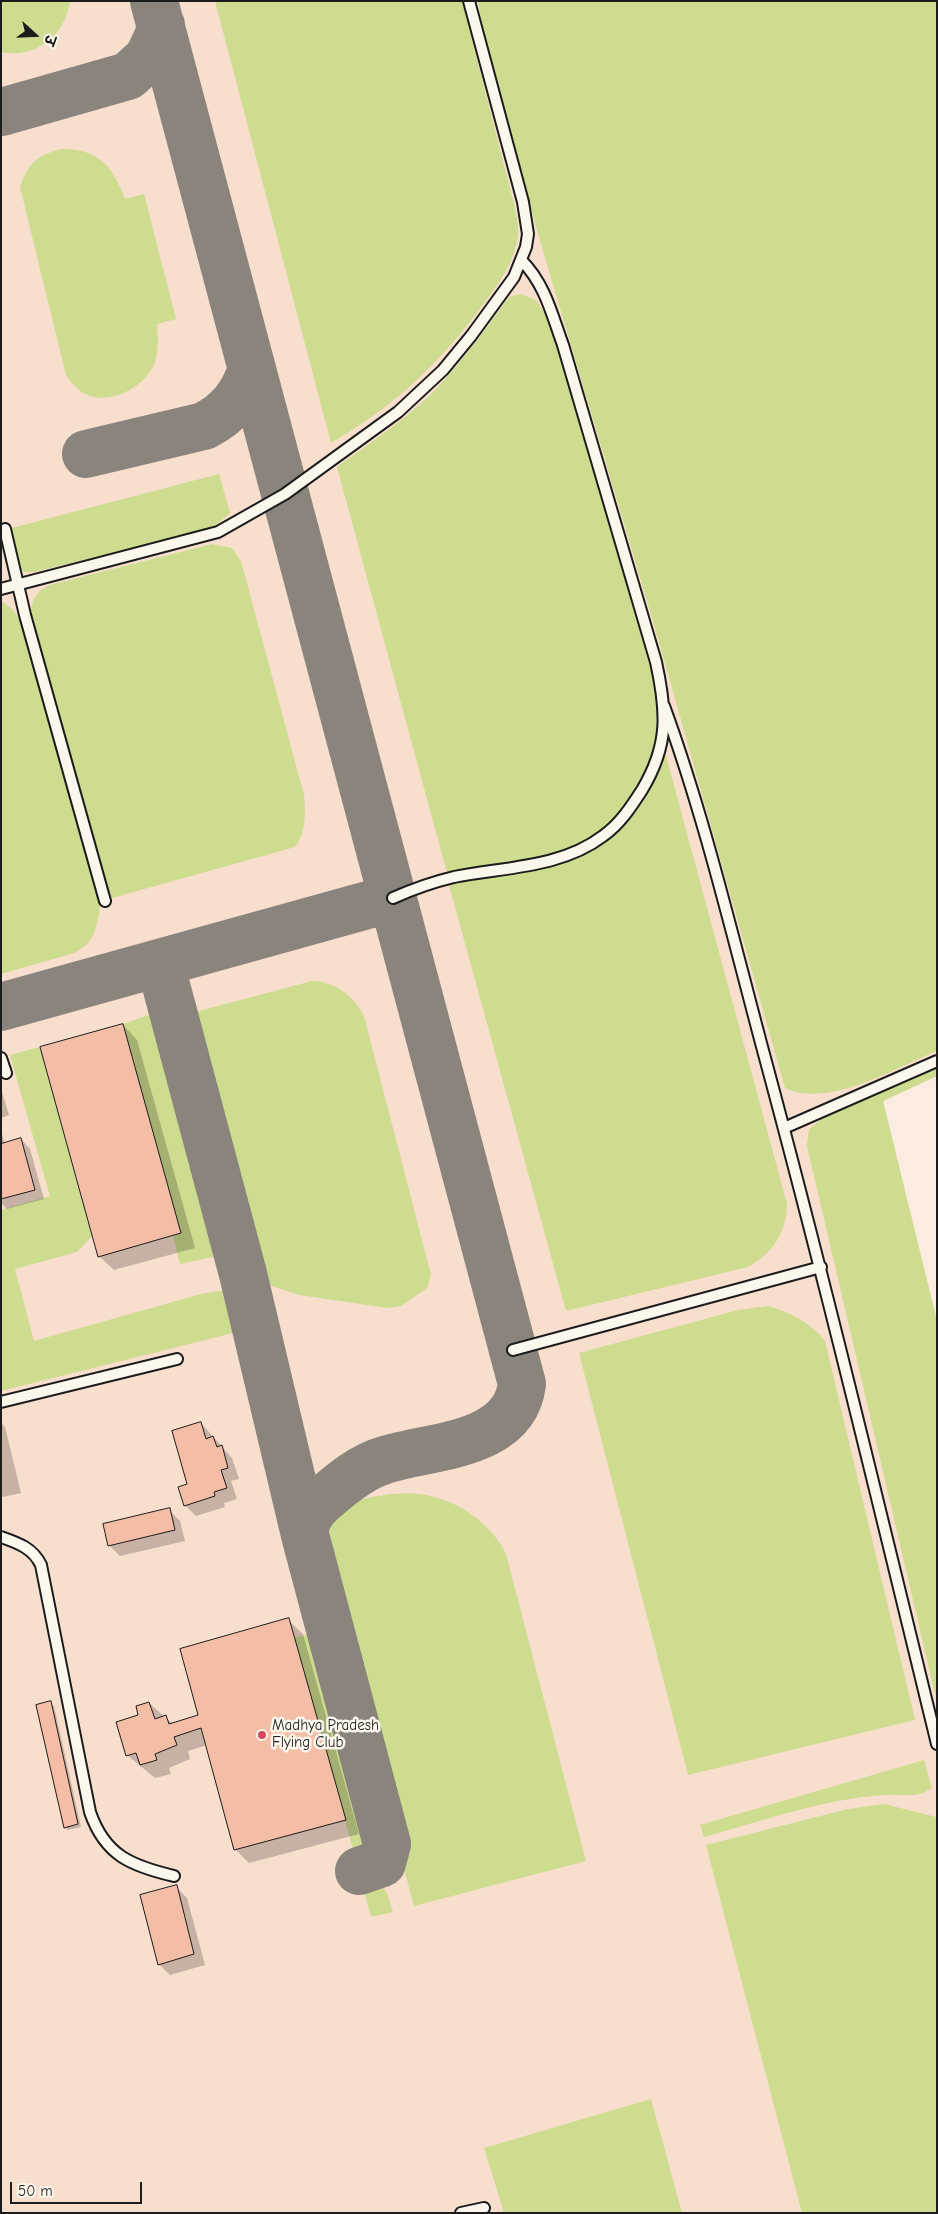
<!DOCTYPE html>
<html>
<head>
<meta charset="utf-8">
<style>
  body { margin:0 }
  #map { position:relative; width:938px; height:2214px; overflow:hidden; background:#faecde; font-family:"Comic Neue","Playpen Sans Deva",sans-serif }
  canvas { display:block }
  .frame { position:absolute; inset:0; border:2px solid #1c1c1c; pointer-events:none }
  .north { position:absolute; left:10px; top:10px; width:50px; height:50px; -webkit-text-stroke:4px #fbf7ec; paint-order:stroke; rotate:110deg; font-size:14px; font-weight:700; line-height:20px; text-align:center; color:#1c1c1c }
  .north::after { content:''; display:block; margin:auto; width:18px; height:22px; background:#1c1c1c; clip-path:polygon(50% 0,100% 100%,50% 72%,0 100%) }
  .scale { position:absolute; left:10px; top:2182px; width:132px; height:22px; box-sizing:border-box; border:2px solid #1c1c1c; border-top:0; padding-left:6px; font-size:15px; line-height:18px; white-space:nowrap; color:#1c1c1c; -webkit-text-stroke:4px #fbf7ec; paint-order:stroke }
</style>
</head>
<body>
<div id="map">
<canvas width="938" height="2214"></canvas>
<div class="frame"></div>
<div class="north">उ</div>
<div class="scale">50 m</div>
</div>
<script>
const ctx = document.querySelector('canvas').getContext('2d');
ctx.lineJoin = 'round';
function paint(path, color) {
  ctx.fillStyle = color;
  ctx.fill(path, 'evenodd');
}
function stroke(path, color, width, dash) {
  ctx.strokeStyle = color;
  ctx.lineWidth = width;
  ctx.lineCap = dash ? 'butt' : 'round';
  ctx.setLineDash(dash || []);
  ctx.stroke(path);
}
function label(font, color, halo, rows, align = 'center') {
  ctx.font = font + ' "Comic Neue",sans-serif';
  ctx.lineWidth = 5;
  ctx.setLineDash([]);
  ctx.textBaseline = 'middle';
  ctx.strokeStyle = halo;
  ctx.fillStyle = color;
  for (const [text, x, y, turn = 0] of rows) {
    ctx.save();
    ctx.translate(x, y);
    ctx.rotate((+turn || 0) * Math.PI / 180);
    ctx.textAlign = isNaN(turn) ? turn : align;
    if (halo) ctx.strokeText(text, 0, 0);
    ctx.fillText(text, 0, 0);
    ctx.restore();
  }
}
paint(new Path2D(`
  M1,1h936v1075l-54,25 54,220v892h-936z`), '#f8decd');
paint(new Path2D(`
  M1,1h69c-5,35 -34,58 -69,51z
  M215,1h247l52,203c2,10 5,21 4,30 -3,27 -18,48 -33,68 -45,61 -89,103 -154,141z
  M478,1h459v1050c-42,17 -109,58 -152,37l-128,-453 -119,-401 -55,-204z
  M62,149c37,0 51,18 63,50l19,-5 32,125 -19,5c1,12 2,26 -2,38 -9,25 -45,44 -70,32 -8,-4 -14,-12 -19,-19l-46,-188c7,-23 19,-33 42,-38z
  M521,294l15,6 15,23 100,348c5,17 10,37 9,56 -4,50 -43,105 -90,122 -39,14 -82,18 -123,24l-110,-406c31,-23 64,-44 92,-71 30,-30 55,-65 80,-99z
  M219,474l11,39 -14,12 -11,5 -171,42h-10l-6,-6 -10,-37z
  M212,544l20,4 9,13 63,234c2,16 2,38 -9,52l-183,51 -7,-11 -73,-267c-2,-17 1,-26 17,-35z
  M1,601c13,7 17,15 23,28l76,277c-3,22 -5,36 -26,47l-73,21z
  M665,752l122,452c-1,30 -14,48 -39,63l-182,44 -117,-426 132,-28c43,-25 68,-58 84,-105z
  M312,981c22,0 42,15 52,35l67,259 -4,13 -26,18 -13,2 -89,-13 -27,-9 -9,-7 -15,-22 -7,-23 -52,-212 3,-6 7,-5z
  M149,1015l9,5 6,10 62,224 -46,10 -7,-28 8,-3 -58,-209z
  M40,1047l52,189 -15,16 -62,17 19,72 167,-47 25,-4 6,14 5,28 -236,59v-181l49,-14 -40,-141z
  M937,1067v9l-54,25 54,220v382l-130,-557 2,-17 15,-12z
  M768,1306c22,6 43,17 57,35l90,379 -227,55 -109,-422 159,-43z
  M390,1494c10,0 19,-1 28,0 35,3 73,28 88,60l80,307 -172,45 -92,-345c-2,-58 20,-59 68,-67z
  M320,1631l52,201 -3,18 -14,6 -61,-218z
  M924,1760l8,28c-16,11 -31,6 -48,7 -61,4 -122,26 -180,42l-4,-12z
  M884,1804l52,13 1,4v392h-135l-96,-368 142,-36z
  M371,1881c16,4 18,17 22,31l-22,5 -9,-34z
  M651,2099l31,114h-178l-20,-65z`), '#cddc8f');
paint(new Path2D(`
  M123,1025l14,15 58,208 -81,22 -15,-14z
  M1,1089l8,26 -8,3z
  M1,1130l4,14 16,-5 9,10 14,50 -37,10 -6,-6z
  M1,1423l4,4 16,66 -18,4 -2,-2z
  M201,1423l31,35 7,21 -8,2 6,18 -13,4 1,4 -29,9 -11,-11z
  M169,1510l11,11 5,20 -65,15 -11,-11z
  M288,1620l15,14 56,200 -110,29 -14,-14 -28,-104 -19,6 2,8 -21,9 2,6 -16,4 -28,-23 13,-40 9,-12 24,21 26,-8z
  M50,1703l4,3 27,121 -13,3 -3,-3z
  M176,1887l11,11 18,67 -35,10 -11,-11z`), '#0003');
stroke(new Path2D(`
  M154,1l368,1383c-8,63 -90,61 -137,76 -22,6 -44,24 -61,39 -11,10 -20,20 -19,36l82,309 -5,19 -23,8
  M2,112l126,-36 20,-18 10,-21 3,-12
  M86,454l118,-28c26,-13 39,-31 48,-57
  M160,963l83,311 62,261
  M1,1007l392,-109`), '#8b847d', 48);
const building = new Path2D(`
  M123,1024l58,209 -83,24 -58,-210z
  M21,1138l14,52 -34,9v-55z
  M201,1422l5,17 7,-3 4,11 5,-2 6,23 -7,2 6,18 -13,4 1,4 -31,10 -6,-19 9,-3 -15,-53z
  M170,1508l5,22 -67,16 -5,-22z
  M289,1618l57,202 -112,30 -33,-122 -27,9 3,8 -22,9 2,6 -17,5 -4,-12 -10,3 -10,-34 22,-7 -2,-9 13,-4 6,17 11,-4 3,9 29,-9 -18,-66z
  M51,1701l27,123 -14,4 -28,-123z
  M177,1885l17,69 -36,11 -18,-70z`);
paint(building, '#f4bea6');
stroke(building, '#1c1c1c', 1);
const service = new Path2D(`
  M5,529l20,86 80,286
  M1,589l217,-57 67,-38 113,-82 45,-42 28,-34 43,-59 12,-30 2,-13 -5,-32 -54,-201
  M664,706c40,110 67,224 97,337 63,233 119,467 176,701
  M393,898c20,-9 40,-16 61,-21 50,-10 107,-9 149,-41 17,-12 28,-29 39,-46 27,-45 25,-78 14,-128l-93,-317c-11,-30 -18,-61 -41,-84
  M1,1058l5,15
  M784,1128l153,-67
  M513,1350l308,-83
  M1,1402l176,-43
  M1,1537c17,6 32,11 40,28l49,247c15,44 42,54 84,64
  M461,2213l23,-5`);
stroke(service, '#1c1c1c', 14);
stroke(service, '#fbf7ec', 10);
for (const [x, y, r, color] of [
  [262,1735,5,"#d1495b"]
]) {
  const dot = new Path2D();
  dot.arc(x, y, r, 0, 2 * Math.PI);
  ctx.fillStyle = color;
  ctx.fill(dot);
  stroke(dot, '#fbf7ec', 2);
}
label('15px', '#1c1c1c', '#fbf7ec', [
  ["Madhya Pradesh",272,1726],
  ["Flying Club",272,1743]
], 'left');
</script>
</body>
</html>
